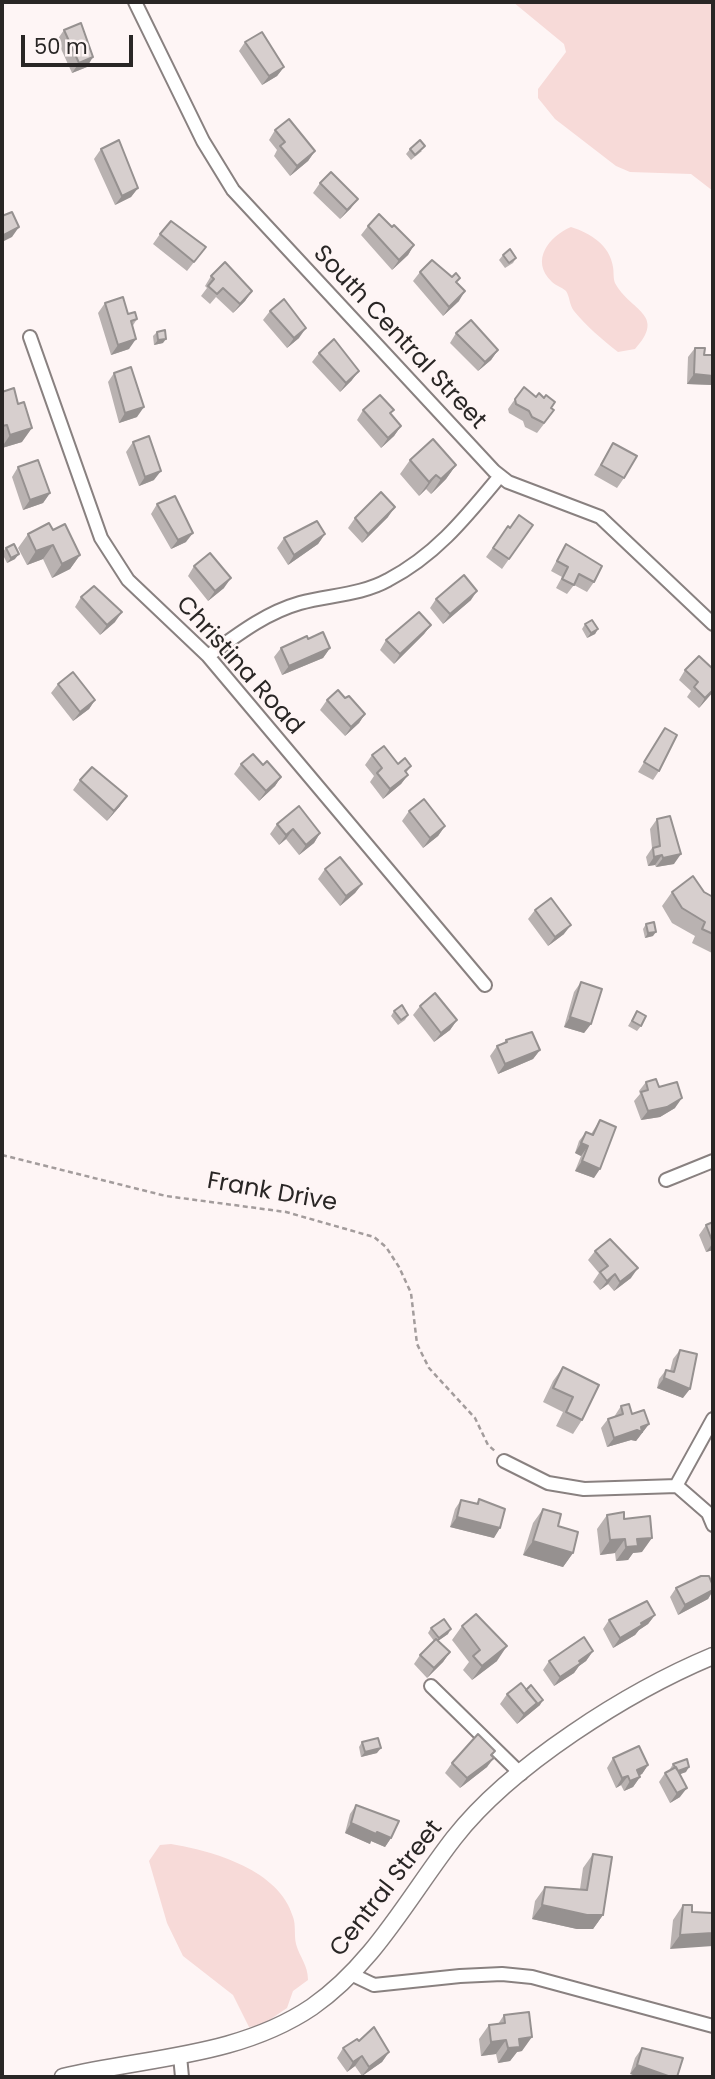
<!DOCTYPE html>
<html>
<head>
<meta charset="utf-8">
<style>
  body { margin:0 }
  #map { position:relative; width:715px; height:2079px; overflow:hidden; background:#fef5f5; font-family:Poppins,sans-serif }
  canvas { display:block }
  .frame { position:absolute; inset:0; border:4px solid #292625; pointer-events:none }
  .scale { position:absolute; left:21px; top:35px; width:112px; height:32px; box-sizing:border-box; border:4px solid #292625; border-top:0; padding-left:9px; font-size:21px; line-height:24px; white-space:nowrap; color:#292625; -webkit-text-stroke:5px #fef5f5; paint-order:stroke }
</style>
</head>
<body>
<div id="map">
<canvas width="715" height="2079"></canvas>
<div class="frame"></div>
<div class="scale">50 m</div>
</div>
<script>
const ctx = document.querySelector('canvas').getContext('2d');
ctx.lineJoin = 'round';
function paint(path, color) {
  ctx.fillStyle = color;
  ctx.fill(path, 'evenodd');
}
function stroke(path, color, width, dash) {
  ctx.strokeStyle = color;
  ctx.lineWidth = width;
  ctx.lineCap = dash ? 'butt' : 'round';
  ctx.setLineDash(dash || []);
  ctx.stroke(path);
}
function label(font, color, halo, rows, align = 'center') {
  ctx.font = font + ' Poppins,sans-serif';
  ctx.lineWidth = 5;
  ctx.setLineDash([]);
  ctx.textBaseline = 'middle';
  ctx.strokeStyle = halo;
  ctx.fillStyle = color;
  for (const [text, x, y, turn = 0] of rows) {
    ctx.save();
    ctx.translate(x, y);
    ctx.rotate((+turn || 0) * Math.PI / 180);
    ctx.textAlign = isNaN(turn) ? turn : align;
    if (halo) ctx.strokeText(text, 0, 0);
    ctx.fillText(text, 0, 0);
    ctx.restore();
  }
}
paint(new Path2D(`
  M513,2h200v189l-22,-17 -61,-2 -14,-6 -61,-47 -17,-21v-9l28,-37 -2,-8z
  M571,227c19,6 39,18 42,40 1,5 0,11 2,16 15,28 52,31 20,66l-17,3c-15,-12 -32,-26 -44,-41 -5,-7 -4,-14 -8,-20 -4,-4 -10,-5 -14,-9 -23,-22 -2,-46 19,-55z
  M171,1844c42,7 109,26 122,73 3,8 1,18 3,27 4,14 12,21 12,36l-15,11 -6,17 -25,17 -13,2 -16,-32 -50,-39 -16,-33 -18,-62 11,-16z`), '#f7dad8');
const street = new Path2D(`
  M135,2l68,139 30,49 261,281 14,11 92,35 113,107
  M30,337l71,201 27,42 80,76 277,329
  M208,656c29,-21 57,-43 92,-53 29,-8 61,-8 88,-23 48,-25 78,-63 112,-104
  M666,1180l47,-19
  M504,1461l44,22 36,6 93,-3 31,27 5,12
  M676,1486l37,-67
  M431,1686l90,88
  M351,1974l23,11 86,-9 42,-2 30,3 181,49
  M180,2056l2,21`);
const secondary = new Path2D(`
  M63,2077c84,-20 175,-20 249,-70 62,-43 97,-111 142,-169 57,-73 175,-147 259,-182`);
stroke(street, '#898180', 16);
stroke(secondary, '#898180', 19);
stroke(new Path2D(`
  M2,1155l164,41 120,16 88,25 12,10 13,20 12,26 6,51 12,24 46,50 13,27 8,7`), '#a39c9c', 2.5, [5, 3.5]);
stroke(street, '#fff', 12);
stroke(secondary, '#fff', 16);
paint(new Path2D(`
  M64,30l23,37 -15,6 -15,-33z
  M245,42l39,25 -7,9 -15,9 -23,-34z
  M275,130l40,21 -7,10 -18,15 -16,-20 3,-6 -8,-10z
  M101,149l37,39 -7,9 -16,8 -21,-46z
  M410,149l12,2 -11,9 -5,-6z
  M320,183l31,25 -11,11 -27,-26z
  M368,226l24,1 22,18 -6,10 -16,15 -31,-35z
  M160,234l46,13 -19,24 -34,-27z
  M503,255l13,3 -3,5 -8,5 -6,-8z
  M420,272l37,11 2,18 -16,15 -30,-35z
  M211,276l41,15 -7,10 -12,12 -17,-16 -6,7 -9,-8 6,-8 -2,-2z
  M105,303l32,16 -5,8 -3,22 -18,6 -13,-42z
  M270,311l29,27 -12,10 -24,-28z
  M157,332l6,11 -9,2 -1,-9z
  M456,333l42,17 -7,10 -13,11 -28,-28z
  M695,348l9,7h9v30l-26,-1 1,-27z
  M319,353l33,27 -12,12 -28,-30z
  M114,373l23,44 -18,6 -11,-41z
  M2,392l20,50 -20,6z
  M515,399l36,9 -4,12 -10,13 -12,-6 -2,-6 -14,-8 -1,-4z
  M363,410l28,4 10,12 -7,10 -13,12 -24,-28z
  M133,442l21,38 -15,6 -13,-34z
  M613,443l11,35 -7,10 -23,-13z
  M410,460l46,5 -10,14 -15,15 -5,-5 -7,7 -19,-22z
  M18,467l32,26 -7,10 -20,7 -11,-33z
  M157,504l29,38 -15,7 -20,-35z
  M388,517l-26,26 -14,-15 7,-10z
  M533,525l-31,44 -16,-12 22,-31 2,2z
  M53,530l27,25 -10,14 -18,9 -9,-19 -16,6 -9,-17 10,-14z
  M325,534l-7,10 -30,21 -11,-17 7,-10z
  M566,544l28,38 -7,10 -13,-7 -7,9 -11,-6 6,-11 -11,-6 9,-17z
  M6,548l9,11 -8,4 -5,-10z
  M194,566l30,22 -16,13 -20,-25z
  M81,597l34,25 -15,13 -25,-28z
  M436,599l35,1 -28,24 -13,-16z
  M585,624l13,5 -3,5 -8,4 -5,-9z
  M431,625l-7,9 -30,30 -14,-14 6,-10z
  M308,639l22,9 -7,10 -41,17 -8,-18 7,-9z
  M713,669v23l-14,16 -12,-11 4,-6 -12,-11 6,-10z
  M58,684l37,16 -6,9 -16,12 -22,-28z
  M345,698l20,16 -6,9 -14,13 -25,-26 7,-10z
  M665,728l-6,43 -6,9 -15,-8z
  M372,755l26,9 13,2 -5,7 2,2 -7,9 -18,15 -13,-17 4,-6 -9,-11z
  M241,764l40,13 -6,9 -16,15 -25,-27z
  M80,780l40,26 -13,15 -34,-31z
  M409,811l36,15 -7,10 -15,12 -21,-27z
  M657,819l17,45 -18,3 -1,-2 -7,1 -2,-9 6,-9 -2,-19z
  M277,824l43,9 -6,10 -15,12 -13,-16 -7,6 -9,-11z
  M325,869l37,15 -7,9 -15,13 -22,-27z
  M672,892h32l9,5 -1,56 -20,-10 3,-7 -23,-13 -10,-17z
  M535,910l29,24 -16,12 -20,-27z
  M646,924l7,12 -8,2 -2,-9z
  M581,982l10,42 -7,9 -20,-6 10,-35z
  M420,1006l37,14 -7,10 -16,12 -21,-27z
  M394,1011l14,4 -3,5 -7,5 -7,-9z
  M637,1011l4,15 -4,5 -9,-5z
  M506,1040l34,10 -7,9 -35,15 -8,-18 7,-10 6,-2z
  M646,1082l13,5 16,21 -15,9 -19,3 -7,-19 6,-7 -1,-3z
  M600,1120l-6,58 -19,-7 6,-15 -6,-3 4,-12 7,-9 5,2z
  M713,1222v28l-7,2 -7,-17 7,-10z
  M595,1251l36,27 -17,13 -6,-7 -8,6 -7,-8 6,-9 -11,-13z
  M680,1350l3,48 -26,-10 2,-9 7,-9 4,1 3,-12z
  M563,1367l19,53 -9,14 -17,-8 7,-14 -20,-10 10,-21z
  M621,1406l28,18 -13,17 -5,-1 -24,7 -6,-19 7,-9 6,-2z
  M479,1499l15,39 -44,-11 5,-18 6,-9 15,4z
  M543,1509l15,17 15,27 -10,14 -40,-12 10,-32z
  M607,1515l17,4 18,33 -9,1 -5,7 -12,1 -1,-8 -15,2 -3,-26z
  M713,1586v5l-5,8 -30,16 -8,-18 6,-9z
  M655,1615l-7,9 -9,6 -4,5 -22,13 -10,-19 6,-9z
  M462,1626l35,35 -25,19 -9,-10 6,-8 -17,-22z
  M431,1628l17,6 -10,7 12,11 -7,10 -16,16 -13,-14 6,-9 14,-14 -6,-8z
  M593,1651l-7,10 -7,5 -5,7 -20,13 -11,-16 6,-9z
  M507,1694l33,11 -23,19 -17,-20z
  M362,1742l15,11 -16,4 -2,-10z
  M495,1751l-3,5 -5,11 -27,21 -15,-15 7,-10z
  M613,1758l35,7 -6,9 -3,1 1,2 -7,10 -9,4 -3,-6 -5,3 -9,-20z
  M673,1764l13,8 -7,2 1,23 -10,6 -11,-21 6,-9 6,-3 -1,-1z
  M356,1805l35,33 -6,9 -14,-6 -1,3 -25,-11 5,-19z
  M593,1854l10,61 -10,14h-16l-45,-10 3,-18 10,-14 35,2 3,-21z
  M683,1905l9,7 21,1 -43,36 3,-29z
  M504,2015l18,36 -5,1 -7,9 -12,2 -2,-9 -15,2 -2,-17 10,-14 9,-1z
  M359,2041l30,11 -7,10 -20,14 -7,-10 -8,6 -10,-14 6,-10z
  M642,2048l41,10 -53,16 5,-16z`), '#b9b2b1');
paint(new Path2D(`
  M93,57l-6,10 -15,6 7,-10z
  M284,67l-7,9 -15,9 7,-9z
  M315,151l-7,10 -18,15 7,-10z
  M138,188l-7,9 -16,8 7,-9z
  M358,199l-7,9 -11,11 7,-9z
  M19,227l-7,10 -10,5v-6z
  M414,245l-6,10 -16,15 7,-10z
  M252,291l-7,10 -12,12 7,-9z
  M465,291l-6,10 -16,15 6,-9z
  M306,328l-7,10 -12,10 7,-10z
  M136,339l-7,10 -18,6 7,-10z
  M166,339l-3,4 -9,2 4,-5z
  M498,350l-7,10 -13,11 7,-9z
  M359,371l-7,9 -12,12 6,-9z
  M694,374l19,2v9l-26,-1z
  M144,407l-7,10 -18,6 6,-10z
  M401,426l-7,10 -13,12 7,-10z
  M32,428l-10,14 -20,6v-1l8,-12z
  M456,465l-10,14 -15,15 10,-15z
  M161,471l-7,9 -15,6 6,-9z
  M436,475l-10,14 -7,7 10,-14z
  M50,493l-7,10 -20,7 7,-10z
  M395,507l-7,10 -26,26 6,-9z
  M193,533l-7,9 -15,7 7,-9z
  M325,534l-7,10 -30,21 6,-10z
  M53,545l-10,14 -16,6 9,-14z
  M19,554l-4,5 -8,4 4,-5z
  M80,555l-10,14 -18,9 10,-14z
  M231,578l-7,10 -16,13 7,-10z
  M477,591l-6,9 -28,24 7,-10z
  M122,612l-7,10 -15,13 7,-10z
  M431,625l-7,9 -30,30 6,-10z
  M598,629l-3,5 -8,4 4,-5z
  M330,648l-7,10 -41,17 7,-9z
  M713,690v2l-14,16 6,-10z
  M95,700l-6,9 -16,12 7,-9z
  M365,714l-6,9 -14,13 6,-9z
  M408,775l-7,9 -18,15 7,-10z
  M281,777l-6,9 -16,15 7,-10z
  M127,796l-7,10 -13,15 7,-10z
  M445,826l-7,10 -15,12 7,-10z
  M293,829l-7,10 -7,6 7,-10z
  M320,833l-6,10 -15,12 7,-10z
  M681,854l-7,10 -18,3 7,-9z
  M662,855l-7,10 -7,1 6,-9z
  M362,884l-7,9 -15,13 6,-10z
  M571,925l-7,9 -16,12 7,-9z
  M656,932l-3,4 -8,2 3,-5z
  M570,1017l21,7 -7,9 -20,-6z
  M457,1020l-7,10 -16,12 7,-9z
  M540,1050l-7,9 -35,15 7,-10z
  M682,1098l-7,10 -15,9 -19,3 7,-9z
  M581,1143l7,3 -7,10 -6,-3z
  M582,1161l18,8 -6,9 -19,-7z
  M713,1243v7l-7,2z
  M638,1268l-7,10 -17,13 6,-9z
  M615,1274l-7,10 -8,6 7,-9z
  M664,1378l26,11 -7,9 -26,-10z
  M649,1424l-13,17 -5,-1 -24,7 7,-9z
  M457,1517l43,11 -6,10 -44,-11z
  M652,1538l-10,14 -9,1 -5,7 -12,1 10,-14 11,-8z
  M625,1539l-10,14 -15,2 10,-15z
  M533,1541l40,12 -10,14 -40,-12z
  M713,1590l-5,9 -30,16 7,-10z
  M655,1615l-7,9 -9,6 -4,5 -22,13 7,-10 21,-15z
  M451,1629l-3,5 -13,9 4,-5z
  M507,1646l-10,15 -25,19 10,-14z
  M593,1651l-7,10 -7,5 -5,7 -20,13 6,-9 19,-16z
  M450,1652l-7,10 -16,16 7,-10z
  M543,1700l-3,5 -23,19 7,-10z
  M381,1748l-4,5 -16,4 4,-5z
  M494,1758l-7,9 -27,21 7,-10z
  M648,1765l-6,9 -12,6 7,-10z
  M689,1767l-3,5 -13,5 3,-5z
  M628,1776l-7,9 -5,3 6,-10z
  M640,1777l-7,10 -9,4 6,-10z
  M687,1788l-7,9 -10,6 7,-10z
  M351,1823l26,9 14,6 -6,9 -14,-6 -1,3 -25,-11z
  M542,1905l61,10 -10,14h-16l-45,-10z
  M713,1933v13l-43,3 10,-14z
  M532,2037l-10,14 -5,1 -7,9 -12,2 10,-15 11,-9z
  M506,2040l-10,14 -15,2 10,-14z
  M389,2052l-7,10 -20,14 7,-9z
  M362,2056l-7,10 -8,6 6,-10z
  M637,2065l34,12h-33l-8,-3z`), '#969190');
const building = new Path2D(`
  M81,23l12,34 -14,6 -15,-33z
  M262,32l22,35 -15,9 -24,-34z
  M289,119l26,32 -18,15 -17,-20 5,-4 -10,-12z
  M119,140l19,48 -16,8 -21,-47z
  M420,140l5,6 -10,9 -5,-6z
  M331,172l27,27 -11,11 -27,-27z
  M12,212l7,15 -17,9v-20z
  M379,214l13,13 2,-2 20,20 -15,15 -31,-34z
  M171,221l35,26 -12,15 -34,-28z
  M510,249l6,9 -7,5 -6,-8z
  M432,260l20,17 4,-4 4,5 -4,4 9,9 -16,16 -29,-35z
  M225,262l27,29 -12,13 -17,-16 -6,6 -9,-8 6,-7 -3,-3z
  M123,297l5,17 7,-2 2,7 -6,2 5,18 -18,6 -13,-42z
  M284,299l22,29 -12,10 -24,-27z
  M471,320l27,30 -13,12 -29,-29z
  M165,330l1,9 -8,1 -1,-8z
  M334,339l25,32 -13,12 -27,-30z
  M695,348h10l-1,7h9v21l-19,-2z
  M131,367l13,40 -19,6 -11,-40z
  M524,387l12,10 3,-4 5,5 2,-3 9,7 -4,6 3,2 -10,13 -12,-6 -3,-6 -13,-7 -1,-5z
  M14,388l4,16 6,-2 8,26 -22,7 -3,-10 -5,1v-34z
  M380,395l14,15 -4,3 11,13 -13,12 -25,-28z
  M149,436l12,35 -16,6 -12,-35z
  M433,439l23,26 -15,14 -5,-4 -7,7 -19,-22z
  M613,443l24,13 -13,22 -23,-13z
  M38,460l12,33 -20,7 -12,-33z
  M381,492l14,15 -27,27 -13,-16z
  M175,496l18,37 -15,7 -21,-36z
  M519,515l14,10 -24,34 -16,-11 15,-22 2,2z
  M317,521l8,13 -31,21 -10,-17z
  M49,523l4,7 12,-6 15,31 -18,9 -9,-19 -17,6 -8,-17z
  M14,544l5,10 -8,4 -5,-10z
  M566,544l36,22 -8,16 -15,-8 -5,11 -12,-6 6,-12 -11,-6z
  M210,553l21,25 -16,13 -21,-25z
  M464,575l13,16 -27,23 -14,-15z
  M94,586l28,26 -15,13 -26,-28z
  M419,612l12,13 -31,29 -14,-14z
  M592,620l6,9 -7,4 -6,-9z
  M323,632l7,16 -41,18 -8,-18 26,-12 1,3z
  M699,656l14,13v21l-8,8 -11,-11 4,-5 -13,-12z
  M73,672l22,28 -15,12 -22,-28z
  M338,690l7,8 4,-2 16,18 -14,13 -24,-27z
  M665,728l12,7 -18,36 -15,-9z
  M384,746l14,18 7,-6 6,8 -6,5 3,4 -18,14 -13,-16 5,-5 -10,-13z
  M253,754l10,11 4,-4 14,16 -15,14 -25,-27z
  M92,767l35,29 -13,15 -34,-31z
  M424,799l21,27 -15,12 -21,-27z
  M299,806l21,27 -14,12 -13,-16 -7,6 -9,-11z
  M670,816l11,38 -18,4 -1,-3 -8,2 -1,-9 7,-2 -3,-27z
  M340,857l22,27 -16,12 -21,-27z
  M693,876l11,16 9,5v37l-11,-5 3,-7 -23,-14 -10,-16z
  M551,898l20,27 -16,12 -20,-27z
  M654,922l2,10 -8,1 -2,-9z
  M581,982l21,7 -11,35 -21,-7z
  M435,993l22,27 -16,13 -21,-27z
  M402,1005l6,10 -7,5 -7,-9z
  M637,1011l9,5 -5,10 -9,-5z
  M532,1032l8,18 -35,14 -8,-18 10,-4 -1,-2z
  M656,1079l3,8 18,-5 5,16 -15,9 -19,4 -7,-19 7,-2 -2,-8z
  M600,1120l16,7 -16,42 -18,-8 6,-15 -7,-3 5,-11 7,3z
  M713,1222v21l-7,-18z
  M610,1239l28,29 -18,14 -5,-8 -8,7 -7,-9 8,-6 -13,-15z
  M680,1350l17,4 -7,35 -26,-11 2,-8 8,2z
  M563,1367l36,18 -17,35 -16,-8 7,-15 -20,-9z
  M629,1404l3,10 12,-4 5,14 -8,3 1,5 -5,-2 -23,8 -6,-19 15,-5 -2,-8z
  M479,1499l26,10 -5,19 -43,-11 4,-17 17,4z
  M543,1509l18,5 -3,12 20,6 -5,21 -40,-12z
  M624,1512v7l26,-3 2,22 -15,1 1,7 -12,1 -1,-8 -15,1 -3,-25z
  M701,1576h8l4,10v4l-28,15 -9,-17z
  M647,1601l8,14 -14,8 1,2 -22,13 -11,-18z
  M476,1614l31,32 -25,20 -9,-10 7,-6 -18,-24z
  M444,1619l7,10 -12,9 -8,-10z
  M584,1637l9,14 -14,10 2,2 -21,14 -11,-16z
  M436,1639l14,13 -16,16 -14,-13z
  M521,1683l16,20 -13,11 -17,-20z
  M531,1685l12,15 -8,6 2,-3 -11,-13z
  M478,1734l17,17 -4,4 3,3 -27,20 -15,-15z
  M378,1738l3,10 -16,4 -3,-10z
  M639,1746l9,19 -11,5 3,7 -10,4 -2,-5 -6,2 -9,-20z
  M687,1759l2,8 -11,4 -5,-7z
  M676,1767l11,21 -10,5 -12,-20z
  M356,1805l43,16 -8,17 -14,-6 -1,2 -25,-11z
  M593,1854l19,3 -9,58h-16l-45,-10 3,-18 42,3z
  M683,1905h9v7l21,1v20l-33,2z
  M529,2012l3,25 -13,2 1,8 -12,1 -2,-8 -15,2 -2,-17 16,-2 -1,-8z
  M374,2027l15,25 -20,15 -7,-11 -9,6 -10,-14 14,-9 2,2z
  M642,2048l41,10 -6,19h-6l-34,-12z`);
paint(building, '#d7cfce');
stroke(building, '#969190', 2);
label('24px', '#292625', '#fef5f5', [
  ["South Central Street",399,338,47],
  ["Christina Road",239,666,48],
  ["Frank Drive",272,1193,10],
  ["Central Street",387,1889,-52]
]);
</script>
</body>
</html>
